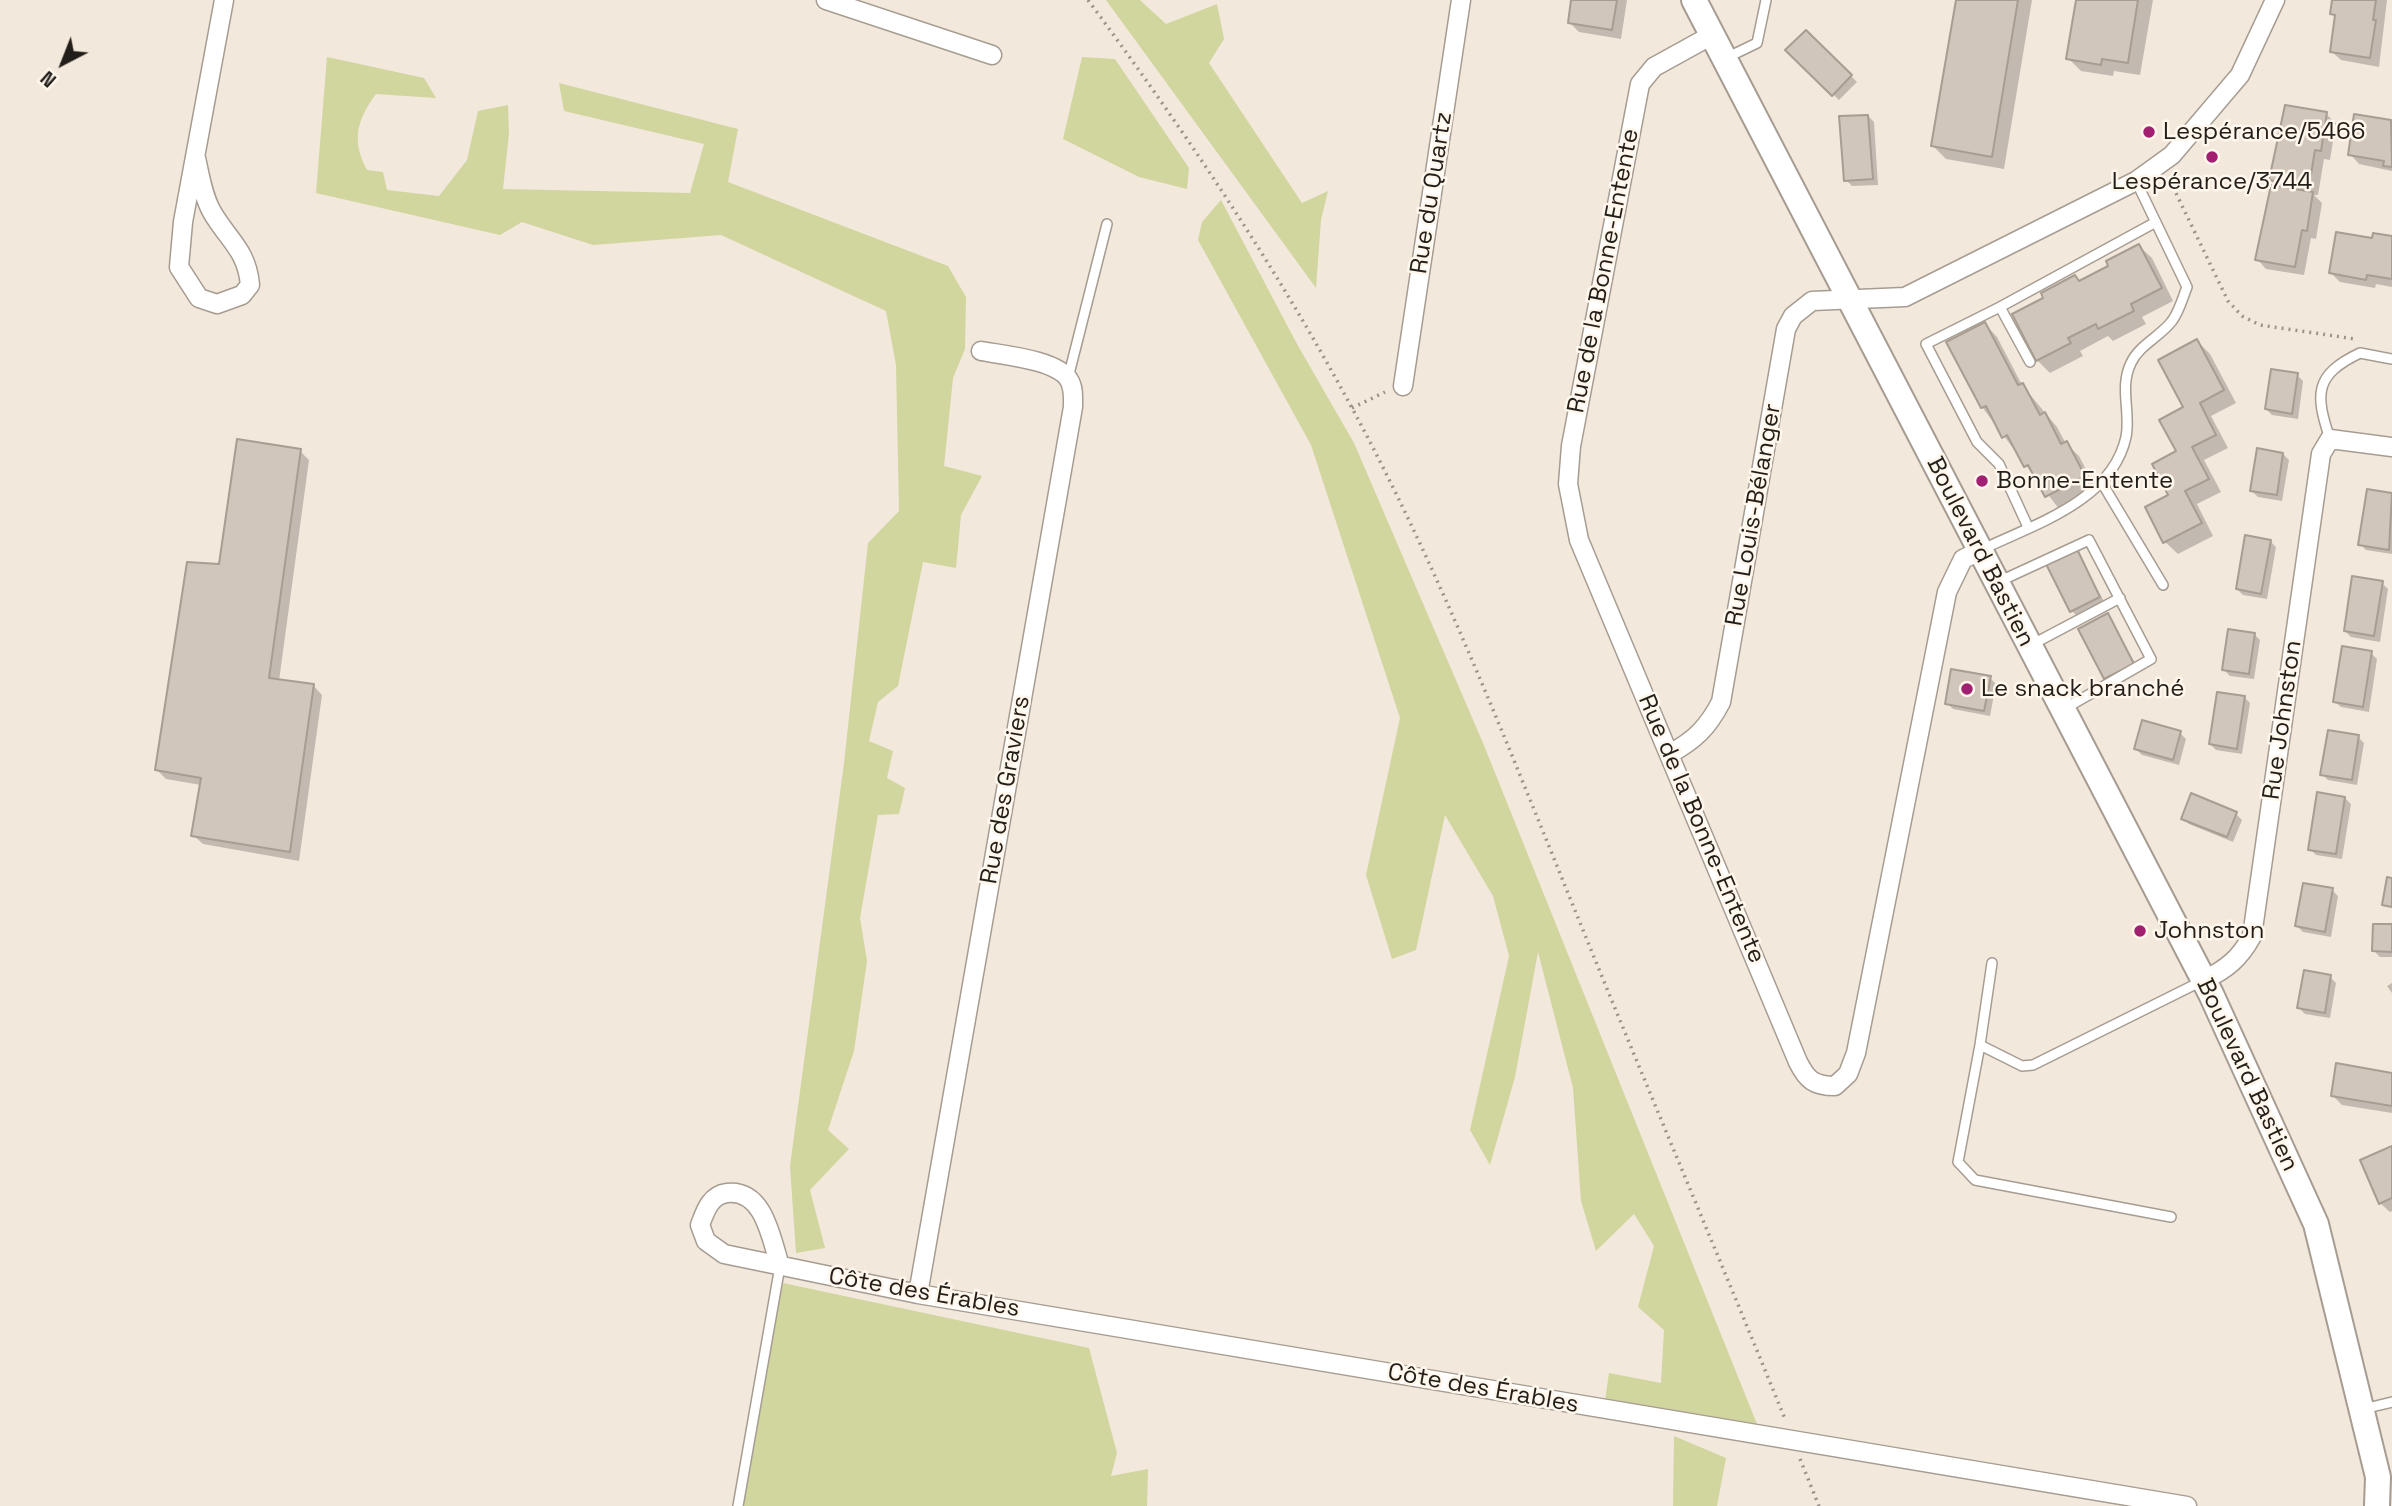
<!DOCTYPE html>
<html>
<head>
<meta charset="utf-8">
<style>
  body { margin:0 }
  #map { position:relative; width:2392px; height:1506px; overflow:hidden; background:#f3e8dc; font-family:"Space Grotesk",sans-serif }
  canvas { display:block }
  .north { position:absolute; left:28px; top:28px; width:70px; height:70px; -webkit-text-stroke:5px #fff6ec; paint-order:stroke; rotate:222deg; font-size:19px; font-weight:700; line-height:28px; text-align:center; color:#221e1a }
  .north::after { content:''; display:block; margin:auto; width:24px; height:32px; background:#221e1a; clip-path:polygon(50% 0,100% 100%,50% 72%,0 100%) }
</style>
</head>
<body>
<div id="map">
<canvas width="2392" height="1506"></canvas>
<div class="north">N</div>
</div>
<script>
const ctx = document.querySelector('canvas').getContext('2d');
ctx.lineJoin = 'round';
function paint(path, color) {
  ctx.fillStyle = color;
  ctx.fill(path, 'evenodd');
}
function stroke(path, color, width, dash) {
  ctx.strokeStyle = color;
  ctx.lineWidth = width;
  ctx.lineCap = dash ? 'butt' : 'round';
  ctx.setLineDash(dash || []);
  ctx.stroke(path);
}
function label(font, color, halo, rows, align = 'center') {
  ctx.font = font + ' "Space Grotesk",sans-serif';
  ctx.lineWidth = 5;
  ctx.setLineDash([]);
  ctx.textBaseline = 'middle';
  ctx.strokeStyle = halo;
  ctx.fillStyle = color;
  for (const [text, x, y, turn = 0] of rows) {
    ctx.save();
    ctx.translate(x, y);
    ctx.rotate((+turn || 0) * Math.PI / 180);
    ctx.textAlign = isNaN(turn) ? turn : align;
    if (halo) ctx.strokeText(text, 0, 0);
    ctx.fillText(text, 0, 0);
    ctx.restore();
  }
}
paint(new Path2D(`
  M1106,0h34l26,24 51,-20 7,35 -15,24 93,140 26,-12 -7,29 -5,68z
  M327,57l97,21 12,20 -60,-4c-19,26 -25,46 -9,76l16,2 4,18 52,6 28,-36 11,-49 30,-6 1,28 -6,56 187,4 14,-49 -140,-33 -5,-28 179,46 -10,53 220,84 18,31 -1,52 -12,29 -9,88 38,10 -21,39 -5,53 -33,-6 -25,124 -20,16 -9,39 24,10 -6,27 18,10 -6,26 -21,1 -18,103 7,43 -13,90 -26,79 21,19 -39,41 15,58 -29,5 -6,-87 54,-403 24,-220 31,-32 -3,-146 -10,-54 -165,-76 -128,10 -71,-23 -22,13 -184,-42z
  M1082,57l33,2 74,109 -2,21 -48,-12 -76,-38z
  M1221,200l76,144 57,99 129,300 274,681 -152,-24 4,-27 52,10 3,-53 -26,-23 16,-61 -20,-32 -38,37 -15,-50 -8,-113 -35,-136 -23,125 -25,88 -20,-35 39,-174 -16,-60 -48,-81 -29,135 -24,9 -26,-84 34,-157 -89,-273 -113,-205 4,-18z
  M783,1283l306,65 28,105 -6,23 37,-7 -1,37h-408z
  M1674,1436l52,22 -9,48h-44z`), '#d1d59e');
paint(new Path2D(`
  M1573,0h54l-6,39 -42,-7 -9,-9z
  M1957,0h75l-28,169 -58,-10 -13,-13z
  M2078,0h75l-13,75 -26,-4 -1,5 -32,-5 -13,-13z
  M2334,0h53l-8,67 -38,-7 -10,-9 6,-33 -5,-5z
  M1806,32l51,50 -18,18 -51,-50z
  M2326,114l10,9 -6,37 -6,-1 -6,36h-4l8,8 -6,36 -5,-1 -7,37 -38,-6 -9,-10 21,-71 -8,-8z
  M1868,116l6,6 4,63 -26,1 -6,-6z
  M2356,116l36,8v47l-33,-7 -9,-10z
  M2392,238v49l-16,-3 -1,4 -35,-6 -9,-9 42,-33z
  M2139,246l13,12 21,43 -31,16 4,7 -33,17 -5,-5 -28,15 3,5 -33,17 -13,-13 43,-78 31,-15z
  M1985,324l12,13 25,48 35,42 9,17 13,12 17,33 -37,20 -77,-102z
  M2197,341l13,13 26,49 -25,13 17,32 -24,12 17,32 -24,12 16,32 -35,18 -13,-12z
  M2297,375l6,6 -5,38 -26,-4 -6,-6z
  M300,451l9,9 -30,221 34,4 9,10 -23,166 -96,-17 -10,-9 8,-50 -35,-6 -9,-9 63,-205z
  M2283,454l6,6 -7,41 -24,-4 -6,-6z
  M2368,491l24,4v59l-26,-4 -6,-6z
  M2270,541l6,6 -9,52 -24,-4 -6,-6z
  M2076,551l29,52 -27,14 -6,-6z
  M2382,583l6,6 -8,53 -29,-5 -6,-6z
  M2108,615l31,55 -28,14 -6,-6z
  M2254,634l6,6 -6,39 -24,-3 -6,-6z
  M2371,653l6,6 -8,53 -28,-5 -7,-6z
  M1990,678l6,6 -6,32 -37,-7 -6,-6z
  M2244,697l6,6 -8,51 -26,-4 -6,-6z
  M2180,733l6,6 -7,26 -37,-10 -6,-6z
  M2358,737l6,6 -7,42 -29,-5 -6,-6z
  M2345,798l6,6 -9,55 -26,-4 -6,-6z
  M2236,814l6,6 -9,22 -44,-18 -6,-6z
  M2332,890l6,6 -7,41 -28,-5 -6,-6z
  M2392,926v31h-12l-6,-6z
  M2330,977l6,6 -6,35 -25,-4 -6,-6z
  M2392,983v10l-5,-7z
  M2392,1074v39l-50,-8 -9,-9z
  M2392,1148v63l-2,1 -10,-9z`), '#0003');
const building = new Path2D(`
  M1571,0h46l-5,30 -44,-7z
  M1956,0h62l-26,157 -61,-11z
  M2076,0h62l-10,63 -26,-4 -1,6 -35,-6z
  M2332,0h44l-3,20h3l-6,38 -40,-6 5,-37 -5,-1z
  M1806,30l46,45 -20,21 -47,-46z
  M2285,105l42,7 -6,39 -6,-1 -6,37 -40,-7z
  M2354,114l37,6 1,47 -9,-1 1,-5 -36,-6z
  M1868,115l5,64 -29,2 -5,-65z
  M2271,185l42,7 -6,39 -5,-1 -7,37 -40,-7z
  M2336,232l36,6 1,-5 19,3v43l-25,-4 -1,5 -37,-7z
  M2139,244l23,44 -31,16 3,7 -36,18 -2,-5 -28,14 3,5 -35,18 -24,-47 31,-16 -2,-5 34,-18 4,6 29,-15 -2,-5z
  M1985,322l33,63 5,-2 17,32 5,-3 16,32 6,-3 18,35 -40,21 -17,-32 -4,2 -17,-32 -5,3 -16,-32 -5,2 -35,-66z
  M2197,339l27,51 -24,13 16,32 -24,12 17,32 -24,12 17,32 -39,20 -18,-36 23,-12 -16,-31 24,-13 -17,-31 24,-13 -25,-47z
  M2271,369l27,4 -6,41 -27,-5z
  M237,439l64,10 -32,229 45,6 -24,168 -99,-16 10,-58 -46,-8 32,-208 32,2z
  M2257,448l26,5 -6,42 -27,-4z
  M2367,489l25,4 -3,57 -31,-5z
  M2245,535l26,5 -10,54 -25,-5z
  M2077,549l23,48 -30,15 -24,-48z
  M2352,576l31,5 -9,55 -30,-5z
  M2108,613l26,51 -30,15 -26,-50z
  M2228,629l27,4 -6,41 -27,-4z
  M2342,646l30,5 -9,56 -30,-5z
  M1951,669l40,7 -7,35 -39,-7z
  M2217,692l28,4 -8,53 -28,-5z
  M2142,720l39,11 -8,29 -39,-11z
  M2328,730l31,5 -7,45 -32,-5z
  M2317,792l28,5 -9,57 -28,-4z
  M2191,793l46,19 -10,25 -46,-18z
  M2387,877l5,1v29l-10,-2z
  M2303,883l30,5 -8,44 -30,-6z
  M2373,924h19v28l-20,-1z
  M2304,970l27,5 -6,38 -28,-5z
  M2336,1063l56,10v33l-61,-10z
  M2392,1146v52l-13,6 -19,-44z`);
paint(building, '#d1c6bb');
stroke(building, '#a79d92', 2);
const service = new Path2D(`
  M1726,58l31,-15 9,-43
  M2000,307l-74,37 51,98 22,22 29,63
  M2030,362l-30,-55 156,-85
  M1068,378l39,-154
  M2330,439c-15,-45 -16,-64 30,-86l32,6
  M2102,483l61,102
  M1983,549c52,-25 129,-48 143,-112 5,-24 -7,-50 5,-74 8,-18 30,-27 41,-42 7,-9 11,-24 15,-34l-51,-106
  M1998,582l91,-42 62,119 -87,50
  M2031,645l89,-47
  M1992,963l-12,82 42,21 11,-1 169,-84
  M1980,1045l-22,117 17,18 196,37
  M2363,1409l29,-7
  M738,1506l42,-240`);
const minor = new Path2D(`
  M826,0l166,55
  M1712,35l-58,32 -14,17 -69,362 -3,38 11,56 219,522c9,18 16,24 37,24l13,-12 8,-21 91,-461 16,-33 17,-8
  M196,158c4,18 7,38 16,54 16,28 35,38 38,73l-8,10 -25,9 -18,-6 -20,-31 4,-45 41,-222
  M1403,386l58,-386
  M1671,753c24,-13 37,-26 50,-51l65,-373 7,-13 19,-15 93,-4 231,-116 36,-26 68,-80 35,-75
  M2204,980c23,-11 36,-22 48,-44l69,-482 9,-15 62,8
  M780,1266c-9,-28 -16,-77 -53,-73 -17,2 -22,19 -27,32l6,16 18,13 194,40 1269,212
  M918,1294l155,-887c0,-9 1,-19 -4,-27 -11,-20 -66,-25 -88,-29`);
const secondary = new Path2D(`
  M1694,0l517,994 105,230 62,253 -1,29`);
stroke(service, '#a69c91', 12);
stroke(minor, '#a69c91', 21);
stroke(secondary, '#a69c91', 28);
stroke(new Path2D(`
  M1088,0c96,130 187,265 264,408 86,159 152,328 220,495 70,173 143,344 213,516
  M2173,187l55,114 14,15 18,9 95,14
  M1352,408l33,-16
  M1800,1459l19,47`), '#9b938b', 3.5, [2, 5]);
stroke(service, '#fff', 9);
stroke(minor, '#fff', 18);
stroke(secondary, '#fff', 24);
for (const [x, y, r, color] of [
  [2149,132,7,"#a12071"],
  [2212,157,7,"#a12071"],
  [1982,481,7,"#a12071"],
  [1967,689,7,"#a12071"],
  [2140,931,7,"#a12071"]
]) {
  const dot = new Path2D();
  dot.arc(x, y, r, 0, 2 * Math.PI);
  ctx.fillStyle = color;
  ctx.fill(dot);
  stroke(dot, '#fff6ec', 2.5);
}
label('24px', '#221e1a', '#fff6ec', [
  ["Lespérance/5466",2163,132],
  ["Lespérance/3744",2212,182,"center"],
  ["Bonne-Entente",1996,481],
  ["Le snack branché",1981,689],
  ["Johnston",2154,931]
], 'left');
label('24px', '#221e1a', '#fff6ec', [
  ["Rue du Quartz",1432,193,-81],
  ["Rue de la Bonne-Entente",1604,271,-79],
  ["Rue Louis-Bélanger",1754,515,-80],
  ["Boulevard Bastien",1980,552,63],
  ["Rue Johnston",2283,720,-82],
  ["Rue des Graviers",1006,790,-80],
  ["Rue de la Bonne-Entente",1701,829,67],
  ["Boulevard Bastien",2247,1075,65],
  ["Côte des Érables",924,1293,10],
  ["Côte des Érables",1483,1389,10]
]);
</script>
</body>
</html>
